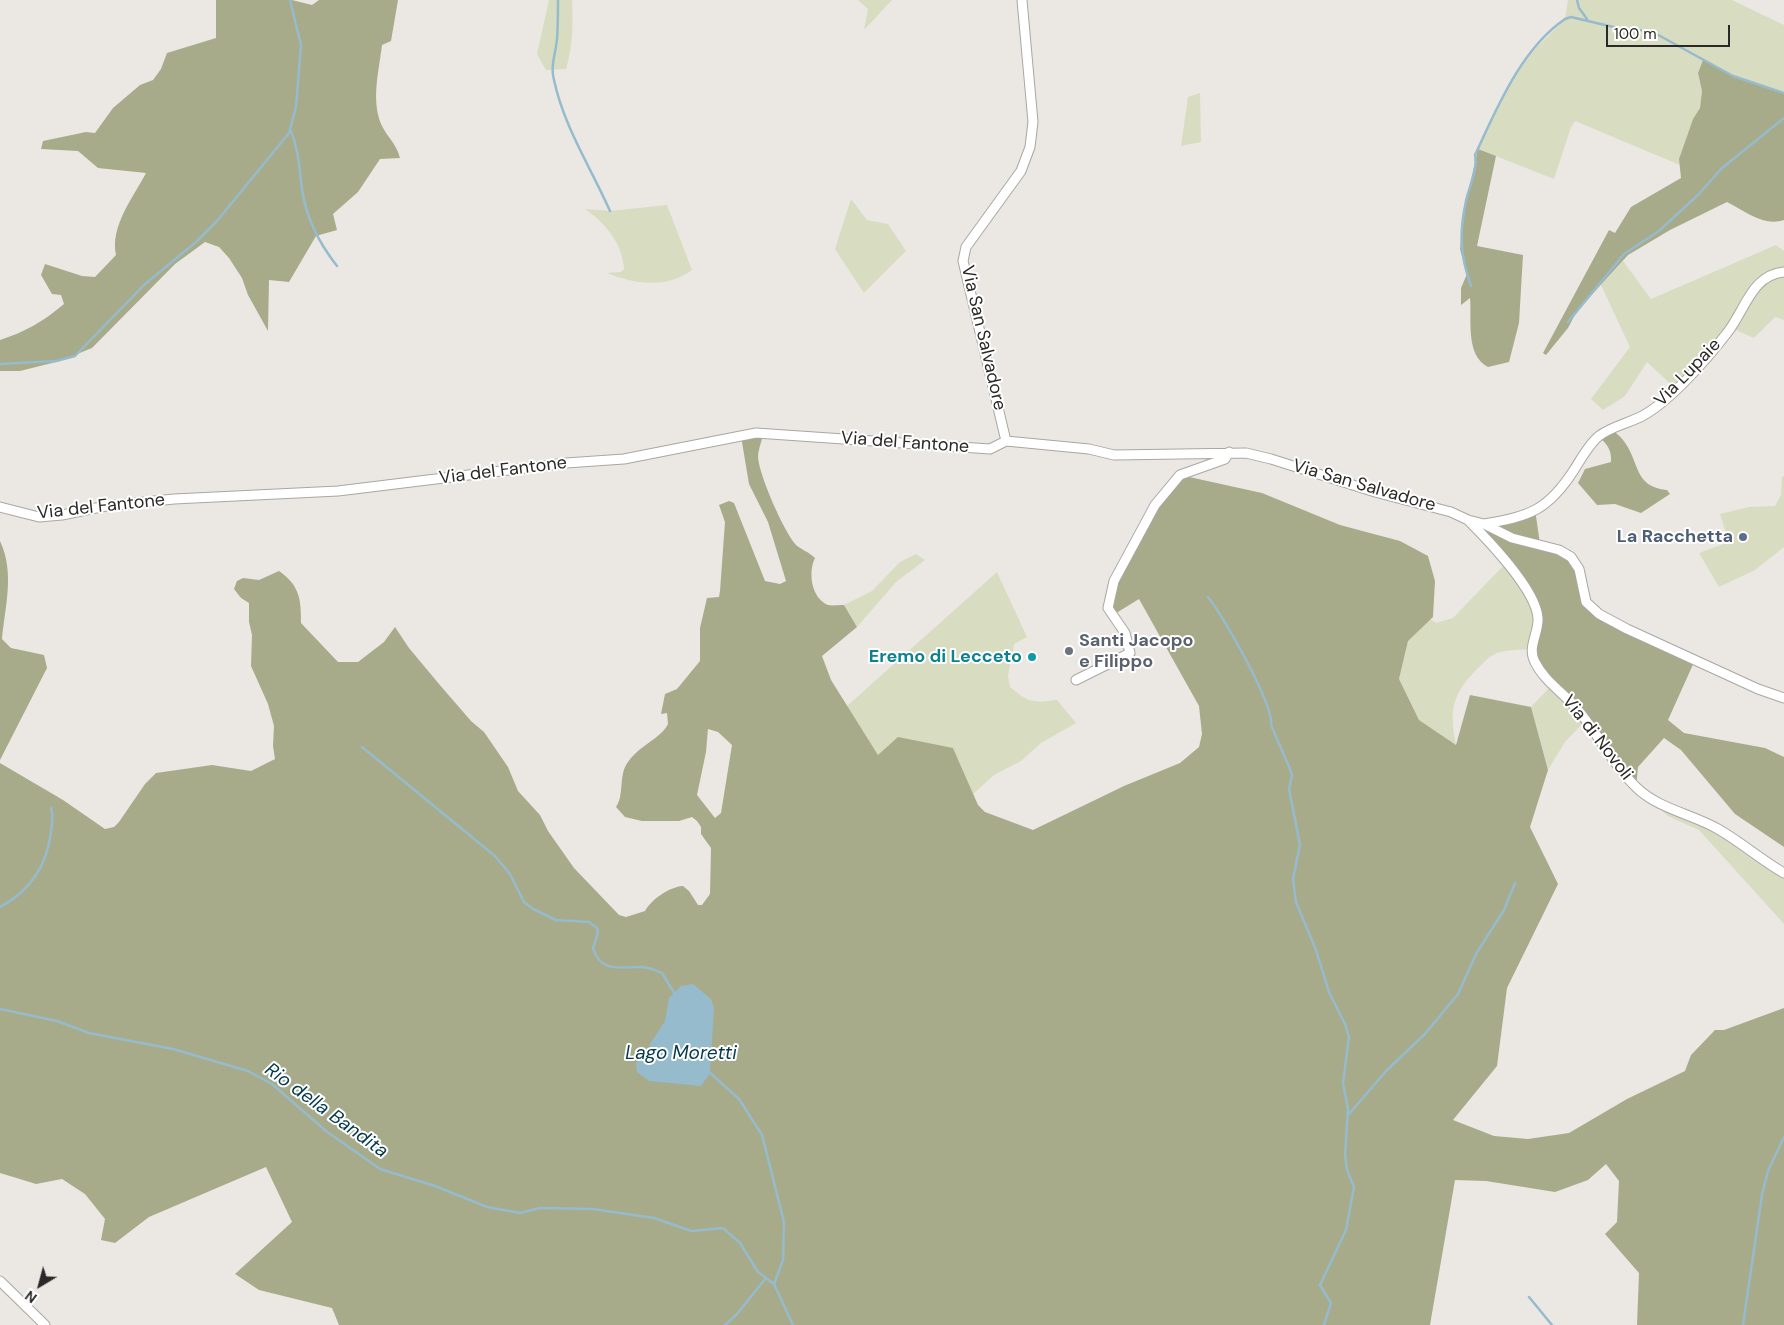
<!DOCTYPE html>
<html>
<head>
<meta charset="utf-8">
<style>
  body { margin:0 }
  #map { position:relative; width:1784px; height:1325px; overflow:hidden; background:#ebe8e3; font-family:"DM Sans",sans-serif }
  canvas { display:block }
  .north { position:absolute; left:15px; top:1260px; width:50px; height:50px; -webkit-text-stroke:4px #fff; paint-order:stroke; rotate:217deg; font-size:14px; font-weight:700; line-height:20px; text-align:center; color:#2a2927 }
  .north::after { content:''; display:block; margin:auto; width:18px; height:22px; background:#2a2927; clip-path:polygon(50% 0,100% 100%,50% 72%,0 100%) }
  .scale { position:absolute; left:1606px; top:25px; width:124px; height:22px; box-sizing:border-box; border:2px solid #2a2927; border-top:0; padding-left:6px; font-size:15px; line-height:18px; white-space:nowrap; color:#2a2927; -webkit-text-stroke:4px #fff; paint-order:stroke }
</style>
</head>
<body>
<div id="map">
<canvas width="1784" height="1325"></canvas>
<div class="north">N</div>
<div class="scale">100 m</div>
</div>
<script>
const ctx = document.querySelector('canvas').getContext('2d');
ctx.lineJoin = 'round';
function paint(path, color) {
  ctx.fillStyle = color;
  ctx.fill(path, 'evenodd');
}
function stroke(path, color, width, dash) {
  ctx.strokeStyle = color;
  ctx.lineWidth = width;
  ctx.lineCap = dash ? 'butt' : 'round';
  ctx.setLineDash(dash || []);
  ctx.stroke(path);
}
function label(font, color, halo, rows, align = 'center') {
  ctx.font = font + ' "DM Sans",sans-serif';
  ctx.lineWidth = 4;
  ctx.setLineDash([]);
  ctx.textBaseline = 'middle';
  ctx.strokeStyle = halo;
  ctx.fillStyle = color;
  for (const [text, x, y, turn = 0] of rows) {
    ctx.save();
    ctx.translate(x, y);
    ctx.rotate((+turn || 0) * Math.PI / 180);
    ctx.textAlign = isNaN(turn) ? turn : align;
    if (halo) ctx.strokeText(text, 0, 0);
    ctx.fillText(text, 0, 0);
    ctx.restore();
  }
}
paint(new Path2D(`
  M549,0h23c1,25 1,45 -6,69l-20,1 -9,-16z
  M858,0h34l-28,30 4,-21z
  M1568,0h164l52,25v68l-51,-17 -30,-16 -5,13 4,18 -2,17 -7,11 -14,40 1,6 -105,-44 -4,6 -17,52 -76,-30 35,-70 21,-29 31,-31z
  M1200,93l1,49 -20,4 7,-49z
  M851,199l16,21 21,4 18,27 -42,42 -29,-44z
  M667,205l25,65c-25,19 -58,14 -85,3l14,-1 3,-3c-1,-25 -19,-46 -39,-60l25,2z
  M1776,245l8,6v69l-9,-3 -21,21 -23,-10 -55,61 -29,-27 -22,34 -22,14 -12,-11 39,-52 -29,-62 22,-24 28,38z
  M1784,476v71l-29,23 -36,17 -20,-34 30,-11 -9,-28 29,-7 26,-1 6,-11 1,-18z
  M916,554l9,6 -29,22 -39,45 -13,-22 28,-14 28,-29z
  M1506,563l30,46 -4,40c-11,1 -30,0 -39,6 -5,2 -10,9 -15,13 -26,26 -29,42 -22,77l-37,-25 -20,-41 9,-38 22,-22 6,4 17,-5z
  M997,572l30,65 -13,7 -6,32 2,11c19,16 23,16 47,13l19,23 -35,20 -20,18 -27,14 -21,19 -20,-46 -75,7 -31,-49z
  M1553,684l32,37 -20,21 -17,28 -17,-63z
  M1649,799l49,19 86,55v51l-85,-94 -31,-14z`), '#d8dcc0');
paint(new Path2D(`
  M216,0h76l20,5 7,-5h79l-7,41 -9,4c-3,26 -11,54 -1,79 6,13 15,19 19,34l-20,1 -22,33 -25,22 4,16 -21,6 -27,46 -20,-2 -1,51 -20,-36 -6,-17 -13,-20 -10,-11 -14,-5 -30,22 -83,84 -32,13 -40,10h-20v-31c25,-8 44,-19 64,-36l-3,-9 -9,-1 -11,-19 4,-11 37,12 13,1 21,-22c-6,-29 17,-57 30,-82l-48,-5 -20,-17 -37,-2 2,-8 43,-9 9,1 18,-25 27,-23 13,-5 8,-11 6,-16 49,-15z
  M1703,60l30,16 51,17v127c-20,7 -39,-9 -57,-18l-57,28 -42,25 -51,56 -9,17 -22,27 -3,-2 66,-123 6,3 16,-26 50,-29 -2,-19 14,-40 7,-11 2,-17 -4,-18z
  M1478,149l18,7 -19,90 46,9 -4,68 -10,39 -21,5c-23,-12 -16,-47 -18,-69l-9,7v-17l6,-14 -7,-25 2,-17 4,-30z
  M1611,429c4,3 9,7 12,11 17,21 10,47 44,50l3,4 -29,19 -26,-9 -18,1 -19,-22 7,-14 26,-7c1,-12 -4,-18 -13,-26z
  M763,434c-1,7 -5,16 -5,23 1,18 26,75 38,88 6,5 13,7 19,13 -7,14 -4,40 13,47 4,1 11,0 16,0l13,22 -35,29 9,24 47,75 20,-18 55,11 25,57 7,7 48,18 91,-44 56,-23 19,-16 3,-13 -3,-28 -60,-107 -26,16 -5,-7 29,-71 43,-62 82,18 78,32 60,16 28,15 7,25 -2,36 -25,24 -9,38 20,41 37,25 14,-50 61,12 17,63 -18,57 28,57 -51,104 -10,78 -44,54 41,16 34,3 41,-6 58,-34 58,-28 6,-16 24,-25h9l60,-22v317h-147l2,-52 -34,-39 12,-12 2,-41 -13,-17 -18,16 -33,12 -69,-11 -31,-1 -25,145h-1091l-7,-17 -73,-18 -24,-16 57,-52 -26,-55 -117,50 -34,26 -14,-3 4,-21 -20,-25 -23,-15 -26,5 -36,-11v-410l63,37 42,29 9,-2 5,-5 26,-38 11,-11 56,-8 39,6 24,-12 -2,-13 1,-20 -6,-22 -17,-38 1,-31 -3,-13v-19l-8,-5 -7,-9 3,-8 6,-3 16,2 20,-9c21,15 22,28 22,52l37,39h20l26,-20 11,-15 14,21 30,36 32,37 13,11 24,35 10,24 22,24 8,16 26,37 45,47 7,2 19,-6c7,-12 24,-24 38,-25l6,5 9,14h4l8,-11 1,-46 -10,-14v-7l-4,-6 -5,-4 -13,4h-37l-17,-4 -9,-10c8,-11 3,-29 10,-42 12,-20 34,-25 42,-41l-1,-11 -6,1 4,-20 12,-5 23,-28v-33l7,-30 12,-1 1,-6 5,-69 -6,-17 10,-4 5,2 31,78 15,3 6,-3 -18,-59 -19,-38 -8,-48zM708,729l10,3 14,13 -11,68 -6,5 -18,-23 9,-43z
  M1535,509l5,35 31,13 15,45 109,58 -27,60 16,13 81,15 19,9v90l-49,-33 -54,-64 -17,-12 -26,29 -2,20 -102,-126 4,-42 -17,-39 -53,-60 16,4z
  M0,541c15,32 5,65 2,98l9,9 33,7 3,13 -47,92z`), '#a7ab8a');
paint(new Path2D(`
  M693,984l18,15 3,9 -4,65 -9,13 -52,-5 -12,-9 -1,-9 9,-8 6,2 -1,-13 15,-23 4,-23 12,-12z`), '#96bbcc');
stroke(new Path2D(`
  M558,0c0,13 0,26 -1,39 -1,13 -7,27 -3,41 10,47 37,88 56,131
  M1577,0l2,8 8,11
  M291,131c8,20 8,37 11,58 4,30 17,54 35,77
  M1471,286c-11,-31 -12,-53 -5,-85 3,-15 12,-31 9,-46 22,-47 46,-106 90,-136l6,-2 51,12 29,2 82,45 51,17
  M1568,322l56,-68 35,-23 40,-37 22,-25 63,-51
  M0,364l56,-3 19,-5 69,-71 52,-43 21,-21 72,-88 7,-26 5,-62 -11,-45
  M1208,597c15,18 66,108 63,128l19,44 2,6 -3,14 11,56 -7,34 3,23 20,48 13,42 16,32 4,13 -6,46 5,26 -3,46 2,15 7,17 -8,43 -26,55 11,18 -7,22
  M362,747l133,109 15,18 14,28 9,7 23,11 33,2 8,6 1,5 -5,15c8,27 30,18 50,19 7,1 13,3 19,6l14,23
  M0,907c30,-16 47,-42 51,-75 1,-8 3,-16 0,-24
  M0,1009l57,12 32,12 84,16 75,22 24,13 54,47 54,38 55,17 52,21 33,6 20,-5 53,1 61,9 37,13 32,-3 17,15 18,29 16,12 19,41
  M709,1072l30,27 23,36 22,87 -1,38 -9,24
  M1349,1114l37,-43 39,-37 33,-40 18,-40 28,-44 11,-27
  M1529,1297l23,28
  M725,1325l12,-11 29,-36
  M1743,1325l19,-130 6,-24 16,-34`), '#96bbcc', 2.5);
const minor = new Path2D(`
  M1006,441l-43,-180 3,-14 55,-76 9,-24 3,-25 -11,-122
  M0,507l39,10 23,-2 44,-9 68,-7 164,-8 228,-28 58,-4 132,-26 234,16 16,-8 83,8 25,6 132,-2 25,6 104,33 76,20 17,8 16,4 28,14 47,12 12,7 8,12 7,33 13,12 28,15 131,60 26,9
  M1468,520c20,20 68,70 70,98 1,15 -11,29 -3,44 9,19 29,31 43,48 21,25 35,55 59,78 22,21 55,26 81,41 23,13 43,31 66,44
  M1484,524c47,-8 64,-14 90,-54 7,-11 15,-26 25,-34 13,-10 31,-13 45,-21 28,-16 63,-56 83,-82 18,-22 24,-58 57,-61
  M1076,680l54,-27 -5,-20 -17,-25 6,-27 41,-76 25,-30 45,-16 4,-7
  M0,1281l45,44`);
stroke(minor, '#aaa7a2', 11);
stroke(minor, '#fff', 9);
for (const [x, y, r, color] of [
  [1743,537,5,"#5c6f8a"],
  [1069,651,5,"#6b7280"],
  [1032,657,5,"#0f9aa8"]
]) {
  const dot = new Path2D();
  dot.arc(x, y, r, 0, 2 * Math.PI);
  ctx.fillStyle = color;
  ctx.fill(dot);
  stroke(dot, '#fff', 2);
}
label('18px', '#2a2927', '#fff', [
  ["Via San Salvadore",983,338,77],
  ["Via Lupaie",1688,373,-46],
  ["Via del Fantone",905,443,4],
  ["Via del Fantone",503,471,-7],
  ["Via San Salvadore",1364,486,16],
  ["Via del Fantone",101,507,-6],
  ["Via di Novoli",1597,738,52]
]);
label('bold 18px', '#4e5e75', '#fff', [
  ["La Racchetta",1733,537]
], 'right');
label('bold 18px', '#5b616d', '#fff', [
  ["Santi Jacopo",1079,641],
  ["e Filippo",1079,662]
], 'left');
label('bold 18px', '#0d838f', '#fff', [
  ["Eremo di Lecceto",1022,657]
], 'right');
label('italic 19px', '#043a4d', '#fff', [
  ["Lago Moretti",681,1054],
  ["Rio della Bandita",326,1111,36]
]);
</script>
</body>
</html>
